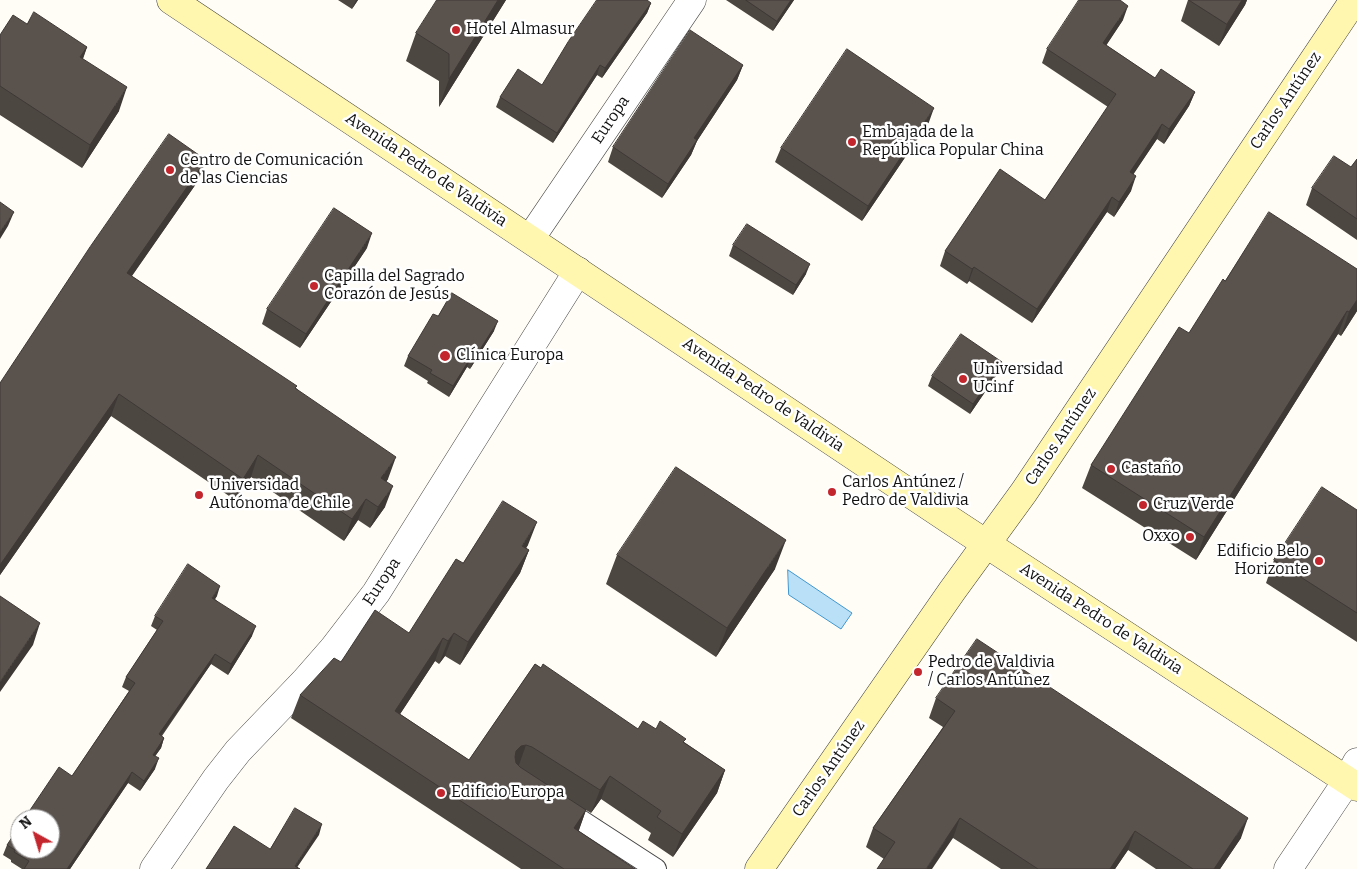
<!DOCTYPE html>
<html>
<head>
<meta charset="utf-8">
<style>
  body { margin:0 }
  #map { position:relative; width:1357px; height:869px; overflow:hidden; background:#fffdf5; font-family:Bitter,serif }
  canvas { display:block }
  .north { position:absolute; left:10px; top:809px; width:50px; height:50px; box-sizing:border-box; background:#fff; border:1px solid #a0a0a0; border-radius:50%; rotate:321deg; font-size:14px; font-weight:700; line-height:20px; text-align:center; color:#111 }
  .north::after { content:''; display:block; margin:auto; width:18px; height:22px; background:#c4262e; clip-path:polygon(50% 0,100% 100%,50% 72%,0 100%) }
</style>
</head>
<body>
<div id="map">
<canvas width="1357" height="869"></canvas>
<div class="north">N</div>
</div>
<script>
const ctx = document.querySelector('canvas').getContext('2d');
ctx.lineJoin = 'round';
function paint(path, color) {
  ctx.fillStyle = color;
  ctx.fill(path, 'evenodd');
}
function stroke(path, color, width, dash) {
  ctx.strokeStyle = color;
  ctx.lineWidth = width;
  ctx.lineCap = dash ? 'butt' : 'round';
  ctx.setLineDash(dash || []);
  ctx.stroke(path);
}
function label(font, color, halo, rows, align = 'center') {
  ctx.font = font + ' Bitter,serif';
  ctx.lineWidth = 5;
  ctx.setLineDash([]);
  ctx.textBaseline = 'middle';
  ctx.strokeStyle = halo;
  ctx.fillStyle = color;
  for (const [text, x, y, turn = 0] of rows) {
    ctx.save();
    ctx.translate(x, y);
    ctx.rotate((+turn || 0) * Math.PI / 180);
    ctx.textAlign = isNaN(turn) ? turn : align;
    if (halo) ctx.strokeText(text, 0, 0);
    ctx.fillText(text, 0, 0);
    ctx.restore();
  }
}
const water = new Path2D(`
  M788,570l64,43 -11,16 -52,-34z`);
paint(water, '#b9e0f7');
stroke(water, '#3f96cf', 1);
const lane = new Path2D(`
  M559,806l97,63`);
const street = new Path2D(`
  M530,239l162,-239
  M154,869l62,-90 22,-28 67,-70 28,-32 43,-56 202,-322
  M1288,869l59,-88 10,-19`);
const secondary = new Path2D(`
  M171,0l779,520 407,267
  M759,869l193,-278 72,-99 330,-492`);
stroke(lane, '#444', 22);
stroke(street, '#444', 29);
stroke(secondary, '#333', 29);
stroke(lane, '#fff', 20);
stroke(street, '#fff', 28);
stroke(secondary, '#fff6b0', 28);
paint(new Path2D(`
  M338,0h20l-6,9z
  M437,0h69l-67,107v-26l-33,-20 10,-28z
  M726,0h68l-21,31z
  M1188,0h59l-2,5 -26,41 -38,-25z
  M651,3l-4,10 -45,65 -5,-3 -44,68 -57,-36 4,-10 42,-12z
  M1123,20l-17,25 49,33 40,14 -6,14 -25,38 -7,-5 -24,35 -2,17 -17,26 -7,-5 -75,111 -63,-42 -2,3 -27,-18 5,-15 100,-51 63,-93 -66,-44 5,-14z
  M27,24l60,23 -4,12 36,52 -37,57 -82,-53v-80z
  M743,65l-6,15 -40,61 -6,14 -29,43 -54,-36 5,-15z
  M929,122l-67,99 -87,-59 6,-14z
  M1357,159v81l-51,-35 6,-17 39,-21z
  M206,160l-8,21 -66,95 164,112 92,91 -2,3 -1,25 -15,21 -12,-8 -14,21 -93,-64 -16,23 -124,-84 -111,159v-192z
  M733,245l73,29 -13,21 -64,-39z
  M367,248l-67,100 -38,-24 5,-15z
  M1357,269v42l-16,25 -3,-2 -142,226 -114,-72 9,-23 98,-132 36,-52z
  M438,316l56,15 -24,38 -3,-2 -18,30 -22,-14 1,-2 -24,-15 4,-10z
  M1002,362l-4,11 -28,41 -42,-28 4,-10z
  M1357,510v132l-91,-59 8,-23z
  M528,545l-2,3 3,2 -9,23 -60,92 -15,-9 -6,8 -4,-3 -35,53 69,46 66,-96 103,65h18l28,13 41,28 -8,23 -44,64 -25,-17 3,-7 -50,-34 -10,14 -5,-3 -8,22 57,37h-114l-230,-151 9,-23 41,-33 68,-29 54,-70z
  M617,555l158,14 -59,88 -110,-73z
  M217,596l-2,3 37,37 -24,39 -17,-11 -49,72 2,2 -3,10 -6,8v13l-15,22 -12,-8 -58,86h-48l-11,-7v-2l-8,-5 4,-10 65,-69 57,-85 -7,-4 4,-10 31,-47 -6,-4 4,-10z
  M936,698l305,140 -21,31h-64l-28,-19 -13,19h-114l-48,-31 -69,21 -18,-12 7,-19 70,-101 -14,-9z`), '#4d4742');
paint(new Path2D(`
  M356,0h2l-6,9z
  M498,0h8l-67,107 10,-28z
  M791,0h3l-21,31 4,-10z
  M1242,0h5l-2,5 -26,41 8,-22z
  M651,3l-4,10 -45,65 3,-10z
  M1128,6l-5,14 -25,38 5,-15z
  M87,47l-9,24 2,-14z
  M600,65l-3,10 -44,68 4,-10z
  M743,65l-6,15 -40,61 -6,14 -29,43 6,-14 26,-46z
  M127,87l-8,24 -37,57 8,-23z
  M1195,92l-6,14 -25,38 5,-15z
  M934,108l-5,14 -67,99 6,-15z
  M1162,124l-5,15 -32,48 5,-15z
  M206,160l-8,21 -79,113 8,-21z
  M1136,176l-5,15 -17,26 5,-15z
  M1112,197l-5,15 -75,111 5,-14z
  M14,212l-6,14 -8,13v-7z
  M372,233l-5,15 -67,100 6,-14z
  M810,264l-4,10 -13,21 3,-10z
  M974,267l-5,14 -2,3 5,-15z
  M1357,300v11l-16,25 8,-24z
  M1347,311l-9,23 -142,226 8,-23z
  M498,321l-4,10 -24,38 4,-10z
  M471,357l-4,10 -18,30 4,-11z
  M1002,362l-4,11 -28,41 3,-10z
  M119,394l-8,22 -111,159v-10z
  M258,455l-7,22 -16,23 8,-21z
  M396,457l-8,22 -15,21 8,-22z
  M393,486l-8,21 -15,21 8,-21z
  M366,499l-8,21 -14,21 8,-22z
  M537,522l-9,23 -15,24 9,-23z
  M786,540l-11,29 -59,88 11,-29z
  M529,550l-9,23 -60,92 8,-23z
  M220,586l-3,10 -8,12 3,-10z
  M40,623l-7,22 -33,47v-10z
  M256,626l-4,10 -24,39 3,-11z
  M454,633l-9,23 -6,8 9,-23z
  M443,638l-8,23 -48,73 8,-23z
  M215,654l-4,10 -56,80 4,-10z
  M164,738l-3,10 -12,17 4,-10z
  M526,745l-8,23 -10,6 8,-23 5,-5z
  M159,758l-4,11 -15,22 4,-10z
  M725,770l-8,23 -44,64 9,-23z
  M132,772l-4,11 -58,86h-3z
  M610,776l-9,23 -10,14 9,-23z
  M586,810l-8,23 -4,-5z
  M960,818l-7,20 -21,31h-6z
  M1248,818l-7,20 -21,31h-6z
  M322,824l-3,11 -23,34 -1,-3z
  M1135,831l-7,19 -13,19h-5z`), '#3f3936');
const building = new Path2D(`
  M437,0h61l-49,79v-25l-33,-21z
  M597,0h50l4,3 -46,65 -5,-3 -43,68 -57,-36 18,-28 24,16 26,-43z
  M746,0h45l-14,21z
  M1079,0h41l8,6 -25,37 52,35 6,-9 34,23 -26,37 -7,-5 -32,48 6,4 -17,26 -7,-5 -75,112 -63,-42 -2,2 -27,-18 55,-82 45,31 71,-106 -69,-45z
  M1189,0h53l-15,24z
  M34,12l53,35 -7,10 47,30 -37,58 -90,-59v-51l13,-20 14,9z
  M690,30l53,35 -49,73 3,2 -29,44 -55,-37z
  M847,49l87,59 -66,98 -87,-58z
  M169,134l37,26 -79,113 170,113 -2,2 101,69 -15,21 12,8 -15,21 -12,-8 -14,20 -94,-64 -15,24 -124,-85 -119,171v-182l90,-136z
  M1334,156l17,11 6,-8v60l-45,-31z
  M0,202l14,10 -14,20z
  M334,208l38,25 -66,101 -39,-25z
  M1269,212l88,57v31l-8,12 -2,-1 -143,226 -113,-72 88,-138 10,6 34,-54 2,2z
  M747,224l63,40 -14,21 -63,-40z
  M452,293l46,28 -24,38 -3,-2 -18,29 -23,-13 2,-3 -24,-14 25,-42 5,2z
  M961,334l41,28 -29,42 -41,-28z
  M676,467l110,73 -59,88 -110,-73z
  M1322,487l35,23v103l-83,-53z
  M503,501l34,21 -15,24 7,4 -61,92 -14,-9 -6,8 -5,-3 -48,73 74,49 66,-96 6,4 2,-4 95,65 5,-8 13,8 4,-8 26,18 -3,3 42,28 -43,64 -25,-17 4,-6 -51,-35 -10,14 -68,-43 -6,-2 -5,1 -5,5 -1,6 1,6 4,4 66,43 -12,18 61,41h-71l-264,-174 34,-37 7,4 34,-52 34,23 47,-74 7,4z
  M188,564l32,22 -8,12 44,28 -25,38 -16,-10 -56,80 5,4 -11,17 6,3 -15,23 -12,-9 -65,97h-43l5,-8 -15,-9 1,-2 -8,-5 13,-20v24h30v-30h-26l35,-52 13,9 63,-93 -9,-6 37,-56 -8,-5z
  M0,596l40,27 -40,59z
  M977,639l271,179 -34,51h-21l-58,-38 -25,38h-72l-78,-51 -34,51h-49l18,-27 -22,-14 82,-117 -19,-13z
  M295,808l27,16 -27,42 5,3h-94l28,-43 36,23z`);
paint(building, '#5a524d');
stroke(building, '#3f3936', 1);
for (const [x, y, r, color] of [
  [456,30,5,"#c4262e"],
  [852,142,5,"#c4262e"],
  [170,170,5,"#c4262e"],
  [314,286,5,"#c4262e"],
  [445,356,6,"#c4262e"],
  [963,379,5,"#c4262e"],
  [1111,469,5,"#c4262e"],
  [832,492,5,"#c4262e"],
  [199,495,5,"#c4262e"],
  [1143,505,5,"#c4262e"],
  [1190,537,5,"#c4262e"],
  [1319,561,5,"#c4262e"],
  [918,672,5,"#c4262e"],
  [441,793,5,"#c4262e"]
]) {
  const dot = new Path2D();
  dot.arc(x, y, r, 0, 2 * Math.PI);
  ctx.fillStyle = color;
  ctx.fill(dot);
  stroke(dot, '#fff', 2);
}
label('16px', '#111', '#fff', [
  ["Hotel Almasur",466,30],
  ["Embajada de la",862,133],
  ["República Popular China",862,151],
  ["Centro de Comunicación",180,161],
  ["de las Ciencias",180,179],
  ["Capilla del Sagrado",324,277],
  ["Corazón de Jesús",324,295],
  ["Clínica Europa",456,356],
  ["Universidad",973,370],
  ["Ucinf",973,388],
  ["Castaño",1121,469],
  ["Carlos Antúnez /",842,483],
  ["Pedro de Valdivia",842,501],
  ["Universidad",209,486],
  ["Autónoma de Chile",209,504],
  ["Cruz Verde",1153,505],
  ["Oxxo",1180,537,"right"],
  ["Edificio Belo",1309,552,"right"],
  ["Horizonte",1309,570,"right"],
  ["Pedro de Valdivia",928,663],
  ["/ Carlos Antúnez",928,681],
  ["Edificio Europa",451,793]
], 'left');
label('16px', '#111', '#fff', [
  ["Carlos Antúnez",1286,101,-56],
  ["Europa",611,120,-56],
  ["Avenida Pedro de Valdivia",426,170,34],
  ["Avenida Pedro de Valdivia",763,395,34],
  ["Carlos Antúnez",1061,437,-56],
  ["Europa",382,582,-56],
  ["Avenida Pedro de Valdivia",1101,619,33],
  ["Carlos Antúnez",829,769,-55]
]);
</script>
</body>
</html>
